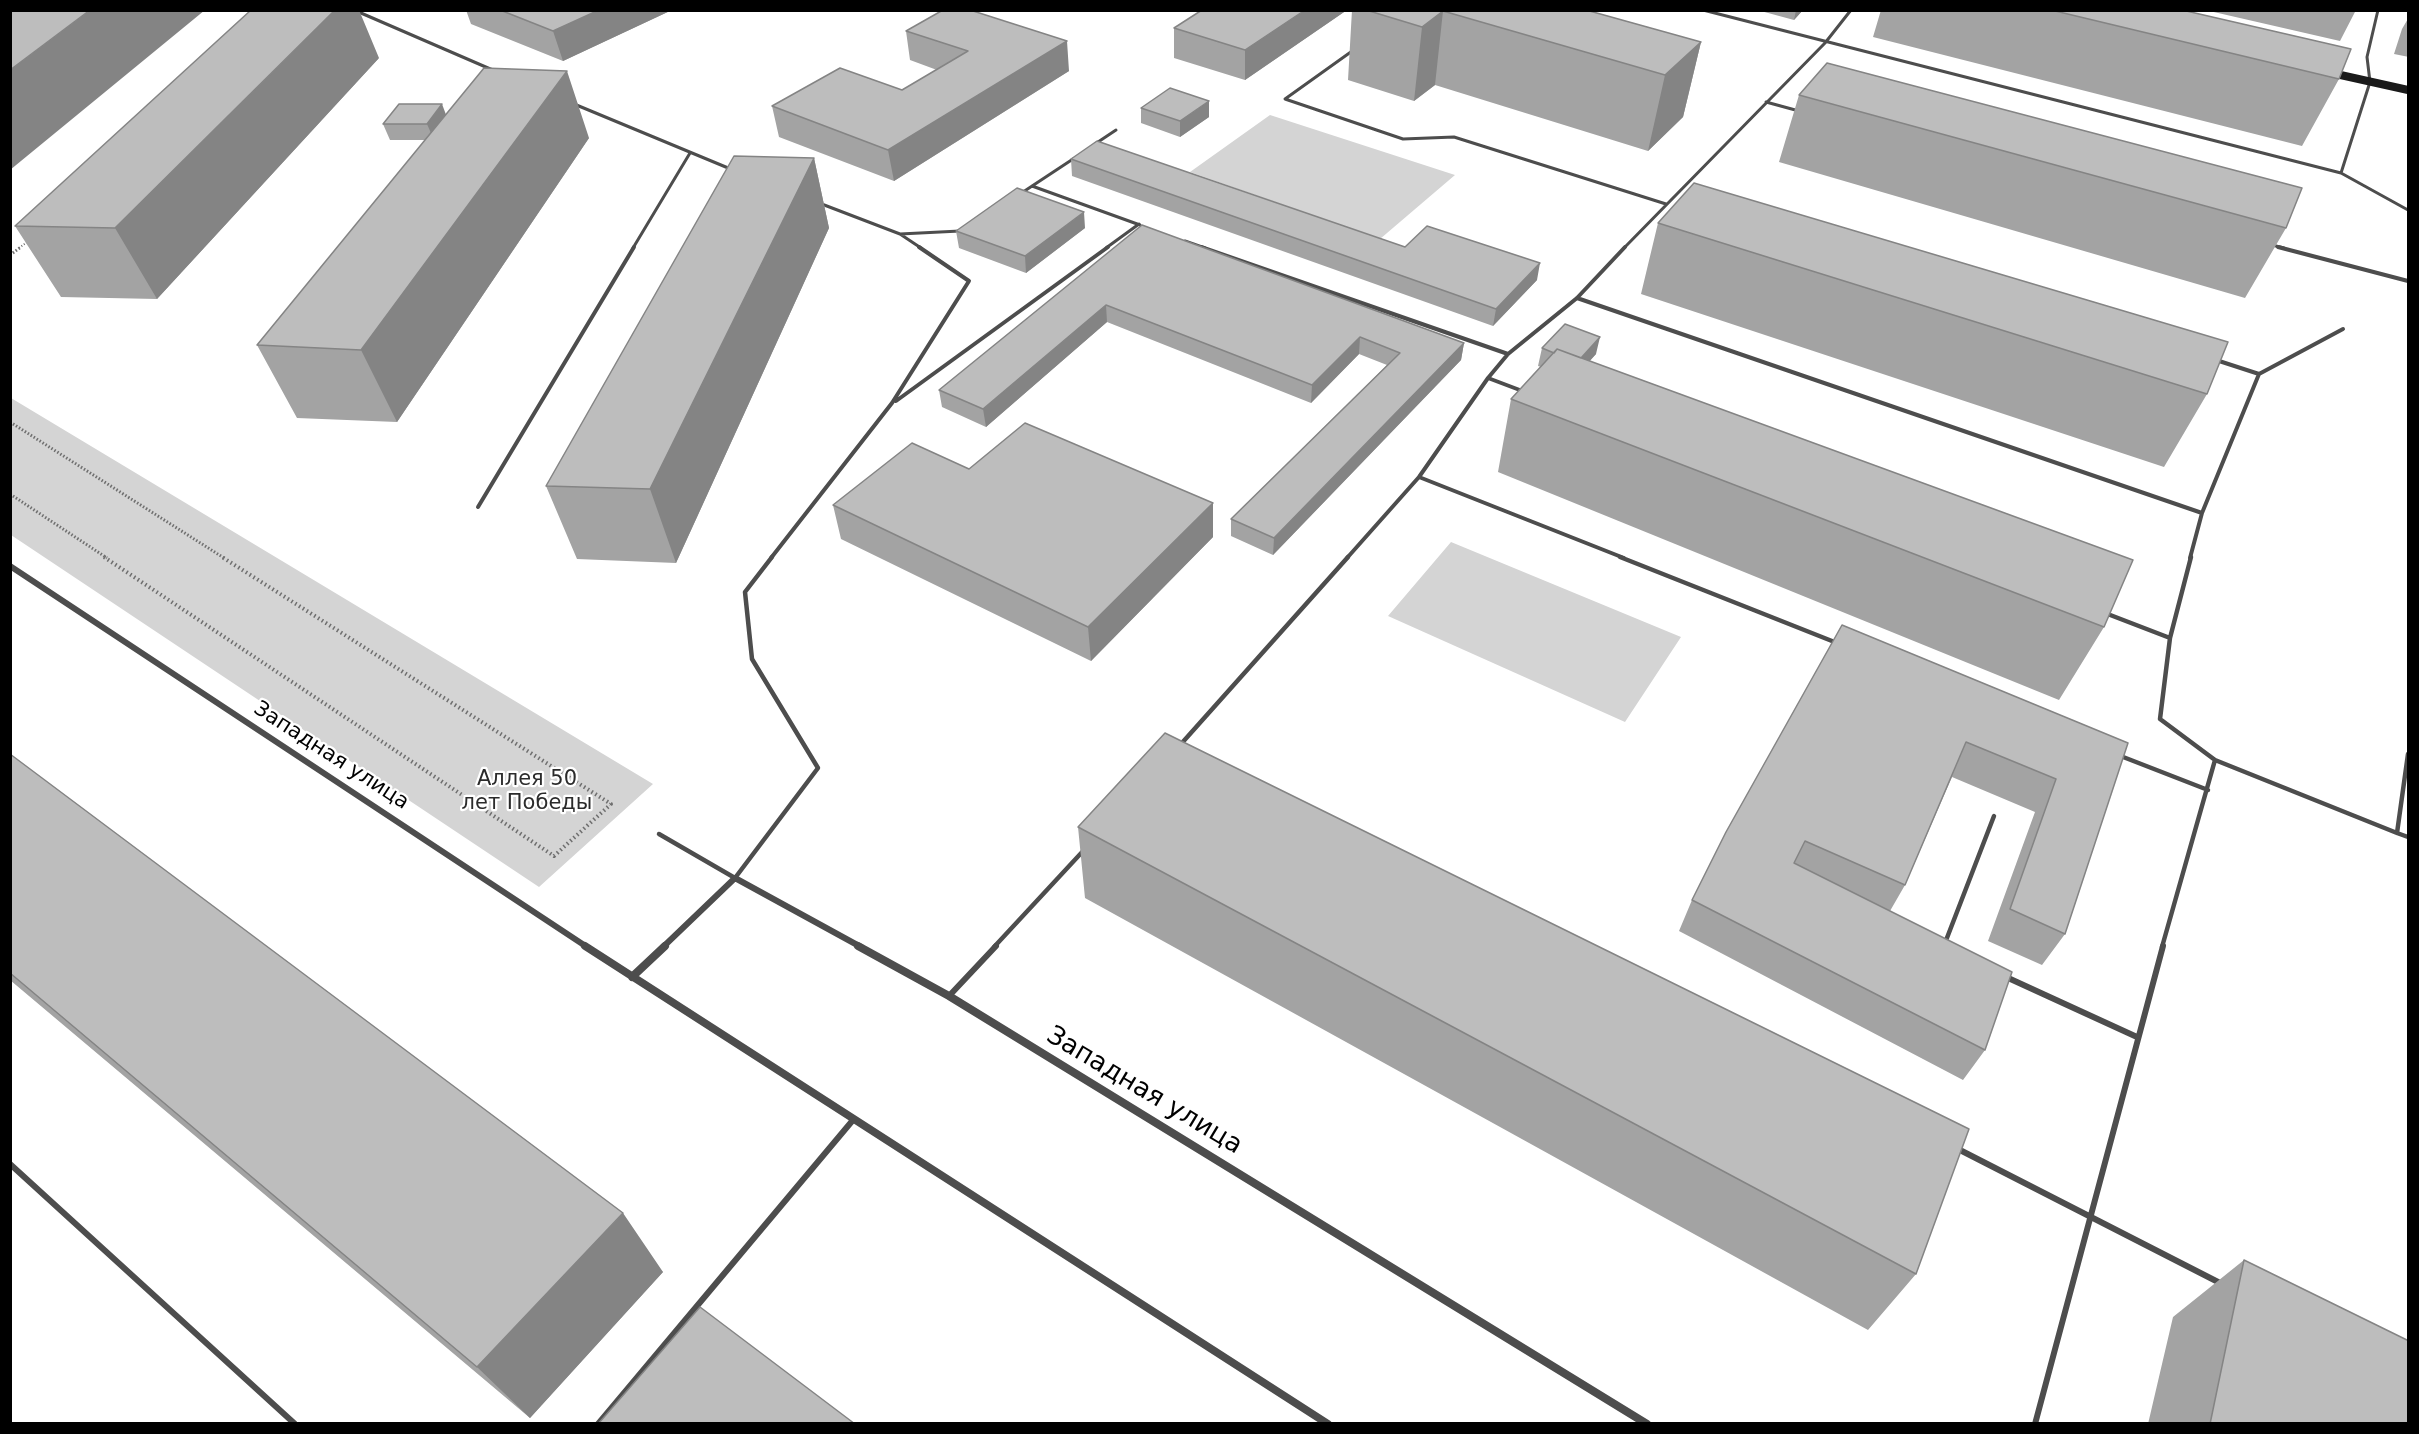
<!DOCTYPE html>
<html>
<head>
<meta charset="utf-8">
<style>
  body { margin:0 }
  #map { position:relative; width:2419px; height:1434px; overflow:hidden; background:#fff; font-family:"DejaVu Sans",sans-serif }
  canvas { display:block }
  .frame { position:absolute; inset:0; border:12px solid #000; pointer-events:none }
</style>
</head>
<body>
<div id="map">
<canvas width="2419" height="1434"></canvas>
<div class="frame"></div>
</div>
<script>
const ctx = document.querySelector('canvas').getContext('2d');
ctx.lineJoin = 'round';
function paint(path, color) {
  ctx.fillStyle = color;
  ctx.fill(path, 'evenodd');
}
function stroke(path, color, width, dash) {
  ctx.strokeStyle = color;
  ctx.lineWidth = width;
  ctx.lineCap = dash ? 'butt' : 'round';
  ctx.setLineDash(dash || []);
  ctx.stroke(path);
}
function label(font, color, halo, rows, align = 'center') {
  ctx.font = font + ' "DejaVu Sans",sans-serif';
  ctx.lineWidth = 4.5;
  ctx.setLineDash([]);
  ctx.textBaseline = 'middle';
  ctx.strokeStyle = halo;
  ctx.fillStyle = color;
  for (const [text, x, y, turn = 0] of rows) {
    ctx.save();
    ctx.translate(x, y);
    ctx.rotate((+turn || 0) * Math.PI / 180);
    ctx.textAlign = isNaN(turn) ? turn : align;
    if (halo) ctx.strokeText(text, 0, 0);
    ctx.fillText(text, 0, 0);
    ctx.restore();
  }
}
paint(new Path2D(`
  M1270,115l185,60 -75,64 -190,-67z
  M11,398l642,386 -114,103 -528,-352z
  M1451,542l230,95 -56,85 -237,-106z`), '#d4d4d4');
stroke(new Path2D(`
  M19,248l11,-8`), '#6f6f6f', 2, [1, 2]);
stroke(new Path2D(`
  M10,255l11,-8
  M10,422l214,136
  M10,494l97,64`), '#6f6f6f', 3, [1.5, 2]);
stroke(new Path2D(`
  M104,557l450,299 57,-52 -389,-247`), '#6f6f6f', 4, [1.5, 3]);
stroke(new Path2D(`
  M354,10l141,61
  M1703,10l638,163
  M2378,10l-11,47 3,25 -29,91 67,37
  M1355,49l-70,50 118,40 51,-2 212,67
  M1766,102l33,9
  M574,104l159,66
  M1095,144l21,-14
  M1032,186l108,39
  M1020,194l53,-35
  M819,203l81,31 21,14
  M900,234l60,-3
  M1185,241l20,7
  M2272,245l12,3
  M633,248l57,-95
  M1106,248l33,-24
  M1624,248l201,-205 26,-33`), '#4d4d4d', 3);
stroke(new Path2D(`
  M1201,247l307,107
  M2278,247l130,34
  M1577,298l625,215
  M2216,360l43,14
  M1488,378l37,14
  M896,401l212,-154
  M1419,477l205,81
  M478,507l156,-260
  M771,558l121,-155 77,-122 -50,-34
  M1347,558l72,-81 69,-99 20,-24 69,-56 48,-51
  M2190,558l12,-45 57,-139 84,-45`), '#4d4d4d', 4);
stroke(new Path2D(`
  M1620,557l217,86
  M2191,557l-21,81 -10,81 55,41
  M2105,613l65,25
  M1181,744l167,-187
  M2118,755l90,35
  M2397,833l11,4
  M659,834l76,44 83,-110 -66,-109 -7,-67 27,-35
  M1945,943l49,-127
  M994,947l90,-97
  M2162,947l53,-187 182,73 11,-79`), '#4d4d4d', 4.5);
stroke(new Path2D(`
  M2006,977l131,60
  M949,996l47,-50
  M1958,1149l262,134
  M10,1164l285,260
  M598,1424l255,-304
  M2035,1424l128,-478`), '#4d4d4d', 6);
stroke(new Path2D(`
  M10,566l577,381
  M663,947l72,-69 126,69`), '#4d4d4d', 6);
stroke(new Path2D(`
  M585,946l743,478
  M858,946l91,50 698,428
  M632,977l33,-31`), '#4d4d4d', 8);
stroke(new Path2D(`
  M2327,72l81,18`), '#1a1a1a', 8);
paint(new Path2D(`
  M466,10h206l-109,51 -92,-37z
  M1347,10l-102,70 -71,-22v-30z
  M1352,10h234l115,32 -18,75 -35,34 -213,-66 -21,16 -66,-21z
  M1757,10h46l-9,10z
  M1881,10h301l157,69 -37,67 -429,-109z
  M2205,10h151l-16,31z
  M2409,17v40l-15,-3 8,-25z
  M906,31l163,40 -175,110 -115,-44 -7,-31 130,-16 35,-20 -27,-10z
  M379,58l-222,241 -96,-2 -46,-71z
  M1799,95l487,133 -41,70 -466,-136z
  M1141,108l68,9 -29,20 -39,-14z
  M446,115l143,23 -192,284 -100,-4 -40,-73 168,-205h-35l-7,-16z
  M814,158l15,70 -153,335 -99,-4 -31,-73z
  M1071,159l334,88 132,33 -44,46 -421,-150z
  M1658,223l549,171 -43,73 -523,-173z
  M1142,225l322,118 -3,17 -188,195 -42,-19v-17l156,-154 -28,-11 -48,49 -204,-81 -121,105 -44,-20 -3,-17z
  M1085,228l-59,45 -67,-25 -3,-17z
  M1542,348l54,6 -7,7 515,266 -45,73 -561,-228 13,-73 30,-32 -3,-1z
  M969,469l244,34v34l-122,124 -250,-122 -8,-34z
  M1842,625l286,118 -63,191 -23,31 -54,-24 47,-129 -83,-35 -47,108 -15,26 95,139 -22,30 -284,-149 13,-31z
  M10,754l653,518 -133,146 -520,-438z
  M1078,827l838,447 -48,56 -783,-432z
  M2244,1260l165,164h-261l25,-107z`), '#a3a3a3');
paint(new Path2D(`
  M90,10h115l-195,160v-100z
  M335,10h24l20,48 -222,241 -42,-71z
  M599,10h73l-109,51 -10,-30z
  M1305,10h42l-102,70v-30z
  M1796,10h7l-9,10z
  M1443,11l-8,74 -21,16 8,-74z
  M1067,41l2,30 -175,110 -6,-31z
  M1701,42l-18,75 -35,34 17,-76z
  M567,71l22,67 -192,284 -36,-72z
  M1209,101v16l-29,20v-16z
  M442,104l6,16 -14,20 -7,-16z
  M814,158l15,70 -153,335 -26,-74z
  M1084,212l1,16 -59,45 -1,-17z
  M1540,263l-3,17 -44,46 3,-17z
  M1106,305l1,17 -121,105 -3,-18z
  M1360,337l-1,17 -48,49 1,-18z
  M1600,337l-4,17 -22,25 3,-17z
  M1464,343l-3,17 -188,195 1,-17z
  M1213,503v34l-122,124 -3,-34z
  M623,1213l40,59 -133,146 -53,-51z`), '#848484');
const building = new Path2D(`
  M12,10h78l-80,60v-59z
  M251,10h84l-220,218 -100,-2z
  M500,10h99l-46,21z
  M943,10h27l97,31 -179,109 -116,-44 68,-38 62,22 66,-39 -62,-20z
  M1202,10h103l-60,40 -71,-22z
  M1366,10h220l115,32 -36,33 -222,-64 -21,16z
  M2051,10h131l169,39 -12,30z
  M1827,63l475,125 -16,40 -487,-133z
  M484,68l83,3 -206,279 -104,-5z
  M1170,88l39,13 -29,20 -39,-13z
  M399,104h43l-15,20h-44z
  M1097,141l308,106 22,-21 113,37 -44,46 -425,-150z
  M734,156l80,2 -164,331 -104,-3z
  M1694,183l534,159 -21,52 -549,-171z
  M1017,188l67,24 -59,44 -69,-25z
  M1142,225l322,118 -190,195 -43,-19 169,-166 -40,-16 -48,48 -206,-80 -123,104 -44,-19z
  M1565,324l35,13 -19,21 -24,-9 -3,4 -12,-5z
  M1557,349l576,211 -29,67 -593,-228z
  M1025,423l188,80 -125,124 -255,-122 79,-62 57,26z
  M1842,625l286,118 -63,191 -55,-25 46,-130 -90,-37 -61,143 -100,-44 -11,22 218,109 -27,78 -293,-150 34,-68z
  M1165,733l804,396 -53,145 -838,-447z
  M10,754l613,459 -146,154 -467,-394z
  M2244,1260l165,81v83h-199z
  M700,1307l155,117h-257z`);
paint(building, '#bdbdbd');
stroke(building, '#848484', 1.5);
label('21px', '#000', '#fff', [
  ["Западная улица",331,756,33]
]);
label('21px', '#2b2b2b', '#fff', [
  ["Аллея 50",527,780],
  ["лет Победы",527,804]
]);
label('26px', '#000', '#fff', [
  ["Западная улица",1144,1091,31]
]);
</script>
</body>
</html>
